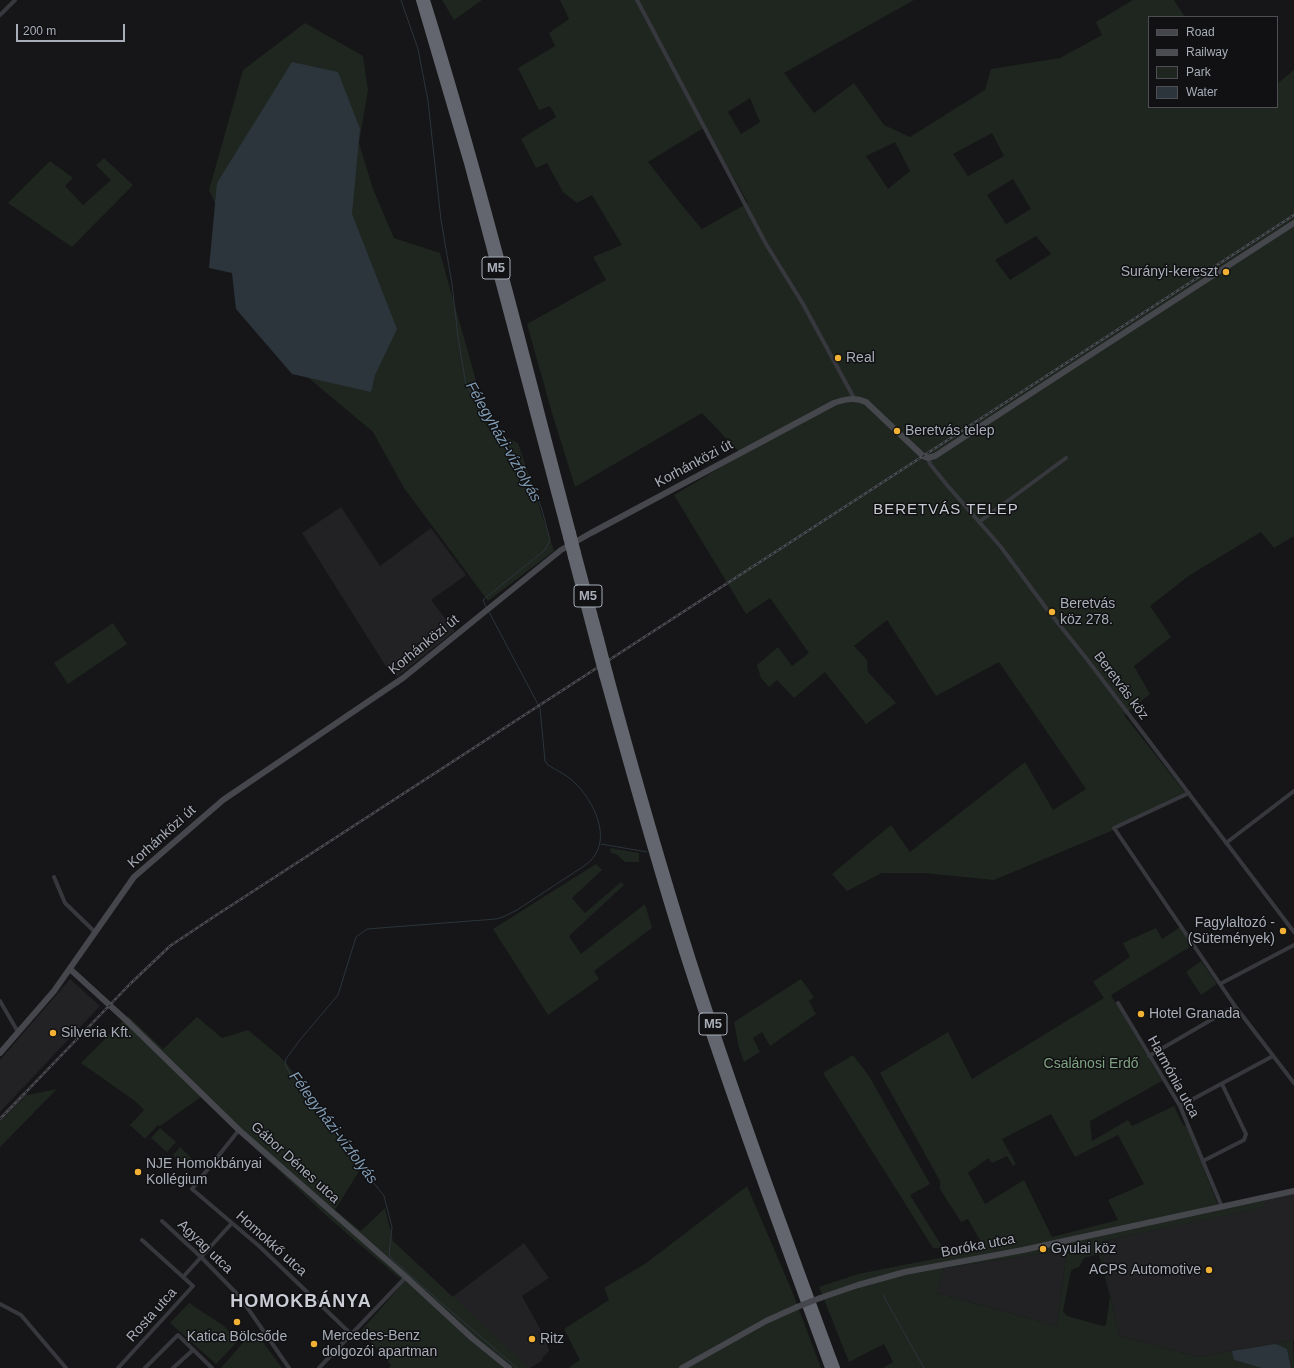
<!DOCTYPE html>
<html>
<head>
<meta charset="utf-8">
<style>
  body { margin:0 }
  #map { position:relative; width:1294px; height:1368px; overflow:hidden; background:#161618; font-family:Helvetica,sans-serif }
  canvas { display:block }
  .legend { position:absolute; left:1148px; top:16px; width:130px; height:92px; box-sizing:border-box; background:#111113; border:1px solid #4d4f55; margin:0; padding:5px 7px; list-style:none; font-size:12px; color:#a8adb8 }
  .legend li { display:flex; align-items:center; gap:8px; height:20px }
  .legend b { width:20px; border:1px solid #4d4f55 }
  .scale { position:absolute; left:16px; top:24px; width:109px; height:18px; box-sizing:border-box; border:2px solid #a8adb8; border-top:0; padding-left:5px; font-size:12px; line-height:14px; white-space:nowrap; color:#a8adb8; -webkit-text-stroke:3px #111113; paint-order:stroke }
</style>
</head>
<body>
<div id="map">
<canvas width="1294" height="1368"></canvas>
<ul class="legend">
<li><b style="height:5px;background:#45474d"></b>Road</li>
<li><b style="height:5px;background:#4a4c52"></b>Railway</li>
<li><b style="height:11px;background:#1e261f"></b>Park</li>
<li><b style="height:11px;background:#2c353c"></b>Water</li>
</ul>
<div class="scale">200 m</div>
</div>
<script>
const ctx = document.querySelector('canvas').getContext('2d');
ctx.lineJoin = 'round';
function paint(path, color) {
  ctx.fillStyle = color;
  ctx.fill(path, 'evenodd');
}
function stroke(path, color, width, dash) {
  ctx.strokeStyle = color;
  ctx.lineWidth = width;
  ctx.lineCap = dash ? 'butt' : 'round';
  ctx.setLineDash(dash || []);
  ctx.stroke(path);
}
function label(font, color, halo, rows, align = 'center') {
  ctx.font = font + ' Helvetica,sans-serif';
  ctx.lineWidth = 3;
  ctx.setLineDash([]);
  ctx.textBaseline = 'middle';
  ctx.strokeStyle = halo;
  ctx.fillStyle = color;
  for (const [text, x, y, turn = 0] of rows) {
    ctx.save();
    ctx.translate(x, y);
    ctx.rotate((+turn || 0) * Math.PI / 180);
    ctx.textAlign = isNaN(turn) ? turn : align;
    if (halo) ctx.strokeText(text, 0, 0);
    ctx.fillText(text, 0, 0);
    ctx.restore();
  }
}
paint(new Path2D(`
  M341,507l39,59 51,-38 35,47 -35,25 24,31 -58,46 -12,-12 -83,-132z
  M70,979l30,27 -100,106v-52z
  M23,1092l5,3 -28,28v-7z
  M1294,1189v153l-1,-2 -94,17 -80,-21 -20,-94 165,-35 -1,-11z
  M524,1243l25,35 -27,18 24,44 3,11 -7,7 1,2 -13,8h-6l-77,-67z
  M1067,1250l-10,76 -120,-33 7,-25z`), '#222225');
paint(new Path2D(`
  M442,0h40l-28,20z
  M560,0h354l-130,73 30,40 40,-30 30,42 26,12 75,-47 6,-21 69,-11 42,-23 -6,-13 37,-22h41l11,17h-36v90h128v-23l17,-14v466l-20,12 -13,-16 -71,43 -40,31 21,31 -37,29 16,28 -26,21 63,80 -71,34 -122,51 -70,-7h-42l-35,18 -15,-17 59,-49 19,27 115,-90 28,48 33,-21 -87,-127 -63,34 -49,-76 -33,26 13,14 1,12 28,31 -30,21 -41,-52 -31,26 -17,-18 -8,7 -8,-9 -4,-13 21,-18 14,19 17,-13 -39,-55 -24,16 -72,-119 68,-40 -40,-42 -127,74 -23,-74 -25,-89 79,-44 -13,-23 29,-12 -30,-50 -15,8 -14,-11 -16,-29 -11,5 -15,-29 35,-22 -6,-11 -11,4 -21,-42 37,-22 -6,-13 20,-14zM750,98l10,24 -19,12 -13,-22zM705,127l43,76 -46,26 -17,-20 -37,-47zM992,133l12,23 -36,20 -15,-22zM895,142l15,29 -22,18 -22,-33zM1013,179l18,30 -25,15 -19,-29zM1036,236l15,18 -41,26 -15,-20z
  M305,23l58,33 5,34 -9,53 14,46 21,49 46,15 50,177 28,13 36,108 -66,50 -84,-113 -31,-56 -87,-73 -77,-169 34,-120z
  M104,158l29,27 -61,62 -64,-44 42,-42 23,17 -8,8 18,19 28,-25 -15,-15z
  M113,623l14,21 -59,40 -14,-21z
  M610,848l29,5v9h-14l-9,-8 -5,-1z
  M596,864l6,6 -30,28 13,15 36,-31 3,3 -55,51 12,18 64,-50 7,24 -58,43 5,8 -51,36 -55,-86z
  M1180,927l13,18 -82,50 51,86 -72,40 2,20 36,-21 4,6 42,-20 9,19 4,1 31,79 45,-9 2,11 -166,35 20,94 80,21 94,-17 1,28h-3l-4,-19 -6,-3 -6,-2 -41,16 27,8h-378l10,-6 -9,-18 -35,18 -30,-75 39,-13 127,-25 -17,-30 -7,3 -21,-33v-8l-60,-108 68,-41 24,47 132,-81 -11,-16 37,-25 -7,-14 33,-15 6,11zM1051,1114l24,43 43,-22 26,49 -36,16 10,20 -66,17 -28,-57 -39,24 -17,-31 20,-15 4,5 15,-7 6,10 3,-2 -14,-25zM1067,1250l-10,76 -120,-33 7,-25zM1099,1254l11,43 -4,28 -3,1 -36,-10 -4,-5 8,-40 2,-2 6,-2 5,-9z
  M1201,961l16,23 -16,11 -15,-23z
  M801,979l13,18 -5,4 7,13 -46,32 -8,-14 -9,6 7,14 -16,10 -5,-14 -5,-26z
  M128,1016l35,33 34,-32 25,21 26,-8 29,24 10,10 74,104 -26,42 26,21 24,-23 8,33 136,127h-140l2,-3 -30,-34 43,-49 -74,-63 -129,-122 -41,29 -2,-1 -13,14 -15,-14 14,-15 -9,-9 -54,-38z
  M853,1055l16,21 61,108 -20,11 33,53h-10l-110,-175z
  M57,1089l-57,58v-24l28,-28z
  M160,1128l16,14 -9,10 -16,-14z
  M180,1147l13,13 -8,7 -12,-12z
  M747,1186l45,105 29,77h-253l12,-8 -16,-31 45,-29 -5,-12 41,-24z
  M189,1303l35,23 14,15 -22,23 -46,-41z
  M254,1330l28,38h-61z`), '#1e261f');
paint(new Path2D(`
  M292,62l46,10 22,57 -8,85 45,115 -22,46 -4,17 -79,-18 -56,-65 -4,-36 -23,-5 8,-85z
  M1275,1344l6,2 6,3 4,19h-30l-27,-8 -2,-9z`), '#2c353c');
stroke(new Path2D(`
  M401,0l17,49 10,52 13,119 11,64 6,53 8,48 71,111 5,14 8,30 -5,10 -62,50 3,7
  M489,612l51,96 5,53 3,4c8,5 19,10 26,17 17,16 36,50 21,73 -3,5 -7,8 -11,11l-67,44 -14,7 -7,2 -129,10 -11,8 -18,58 -39,46 -13,18 -1,5 5,10 94,122 8,31 -3,27 1,3 48,43 79,68
  M601,844l46,8
  M883,1295l41,73`), '#2c353c', 1);
stroke(new Path2D(`
  M637,0l129,244 37,60 51,94
  M0,15l15,-15
  M928,458l2,6 17,21 54,62 45,61 40,50 208,274
  M979,522l87,-64
  M1189,793l-75,35 121,178 59,77
  M1226,843l68,-52
  M54,877l11,26 31,30
  M1220,984l74,-39
  M0,1001l18,31
  M1118,1003l62,103 42,101
  M1149,1056l86,-50
  M1180,1106l93,-50
  M239,1130l-47,59 67,57 92,88
  M1203,1161l41,-21 2,-6 -24,-50
  M162,1221l39,36 39,40 49,71
  M142,1240l41,37
  M0,1304l21,11 45,53
  M118,1368l75,-82 -10,-9 49,-54
  M145,1368l33,-33 34,33
  M173,1368l20,-18
  M319,1368l87,-91`), '#37383d', 4);
stroke(new Path2D(`
  M70,969l57,52 112,109 167,147 66,61 37,30
  M0,1053l54,-62 80,-114 89,-77 180,-122 158,-128 30,-17 243,-130c11,-4 21,-6 32,-1l57,54 5,2 7,-2 118,-77 241,-156
  M820,1298l38,-13 47,-13 118,-22 271,-59
  M682,1368l84,-47 31,-14`), '#45474d', 6);
stroke(new Path2D(`
  M420,0l48,163 99,374
  M426,0c55,176 99,355 146,533
  M577,553l23,86
  M572,557l22,84
  M609,674c26,96 53,191 83,286 44,137 94,273 144,408
  M603,675c27,97 53,193 84,289 44,136 93,270 142,404`), '#63666e', 8);
const rail = new Path2D(`
  M0,1119l130,-135 40,-38 45,-30 1079,-701`);
stroke(rail, '#4a4c52', 2.5);
stroke(rail, '#111113', 1, [3]);
stroke(new Path2D(`
  M797,1307l23,-9`), '#45474d', 6);
stroke(new Path2D(`
  M572,533l5,20
  M567,537l5,20
  M600,639l9,35
  M594,641l9,34`), '#63666e', 8);
for (const [x, y, r, color] of [
  [1226,272,4,"#f2b134"],
  [838,358,4,"#f2b134"],
  [897,431,4,"#f2b134"],
  [1052,612,4,"#f2b134"],
  [1283,931,4,"#f2b134"],
  [1141,1014,4,"#f2b134"],
  [53,1033,4,"#f2b134"],
  [138,1172,4,"#f2b134"],
  [1043,1249,4,"#f2b134"],
  [1209,1270,4,"#f2b134"],
  [237,1322,4,"#f2b134"],
  [532,1339,4,"#f2b134"],
  [314,1344,4,"#f2b134"]
]) {
  const dot = new Path2D();
  dot.arc(x, y, r, 0, 2 * Math.PI);
  ctx.fillStyle = color;
  ctx.fill(dot);
  stroke(dot, '#111113', 1.5);
}
for (const [x, y, w] of [
  [496,268,28],
  [588,596,28],
  [713,1024,28]
]) {
  const box = new Path2D();
  box.roundRect(x - w / 2, y - 11, w, 22, 3);
  ctx.fillStyle = '#111113';
  ctx.fill(box);
  stroke(box, '#a8adb8', 1);
}
label('bold 13px', '#a8adb8', null, [
  ["M5",496,268],
  ["M5",588,596],
  ["M5",713,1024]
]);
label('14px', '#a8adb8', '#111113', [
  ["Surányi-kereszt",1218,272,"right"],
  ["Real",846,358],
  ["Beretvás telep",905,431],
  ["Beretvás",1060,604],
  ["köz 278.",1060,620],
  ["Fagylaltozó -",1275,923,"right"],
  ["(Sütemények)",1275,939,"right"],
  ["Hotel Granada",1149,1014],
  ["Silveria Kft.",61,1033],
  ["NJE Homokbányai",146,1164],
  ["Kollégium",146,1180],
  ["Gyulai köz",1051,1249],
  ["ACPS Automotive",1201,1270,"right"],
  ["Mercedes-Benz",322,1336],
  ["dolgozói apartman",322,1352],
  ["Katica Bölcsőde",237,1337,"center"],
  ["Ritz",540,1339]
], 'left');
label('14px', '#a8adb8', '#111113', [
  ["Korhánközi út",694,464,-28],
  ["Korhánközi út",424,645,-39],
  ["Beretvás köz",1121,686,53],
  ["Korhánközi út",162,837,-42],
  ["Harmónia utca",1173,1077,61],
  ["Gábor Dénes utca",295,1163,42],
  ["Homokkő utca",271,1244,42],
  ["Boróka utca",978,1246,-11],
  ["Agyag utca",205,1247,44],
  ["Rosta utca",152,1315,-48]
]);
label('14px', '#7fa381', '#111113', [
  ["Csalánosi Erdő",1091,1064]
]);
label('italic 15px', '#7f9bb3', '#111113', [
  ["Félegyházi-vízfolyás",503,442,60],
  ["Félegyházi-vízfolyás",333,1128,53]
]);
ctx.letterSpacing = '1px';
label('15px', '#c9ccd4', '#111113', [
  ["BERETVÁS TELEP",946,510]
]);
ctx.letterSpacing = '0px';
ctx.letterSpacing = '1px';
label('bold 18px', '#c9ccd4', '#111113', [
  ["HOMOKBÁNYA",301,1302]
]);
ctx.letterSpacing = '0px';
</script>
</body>
</html>
